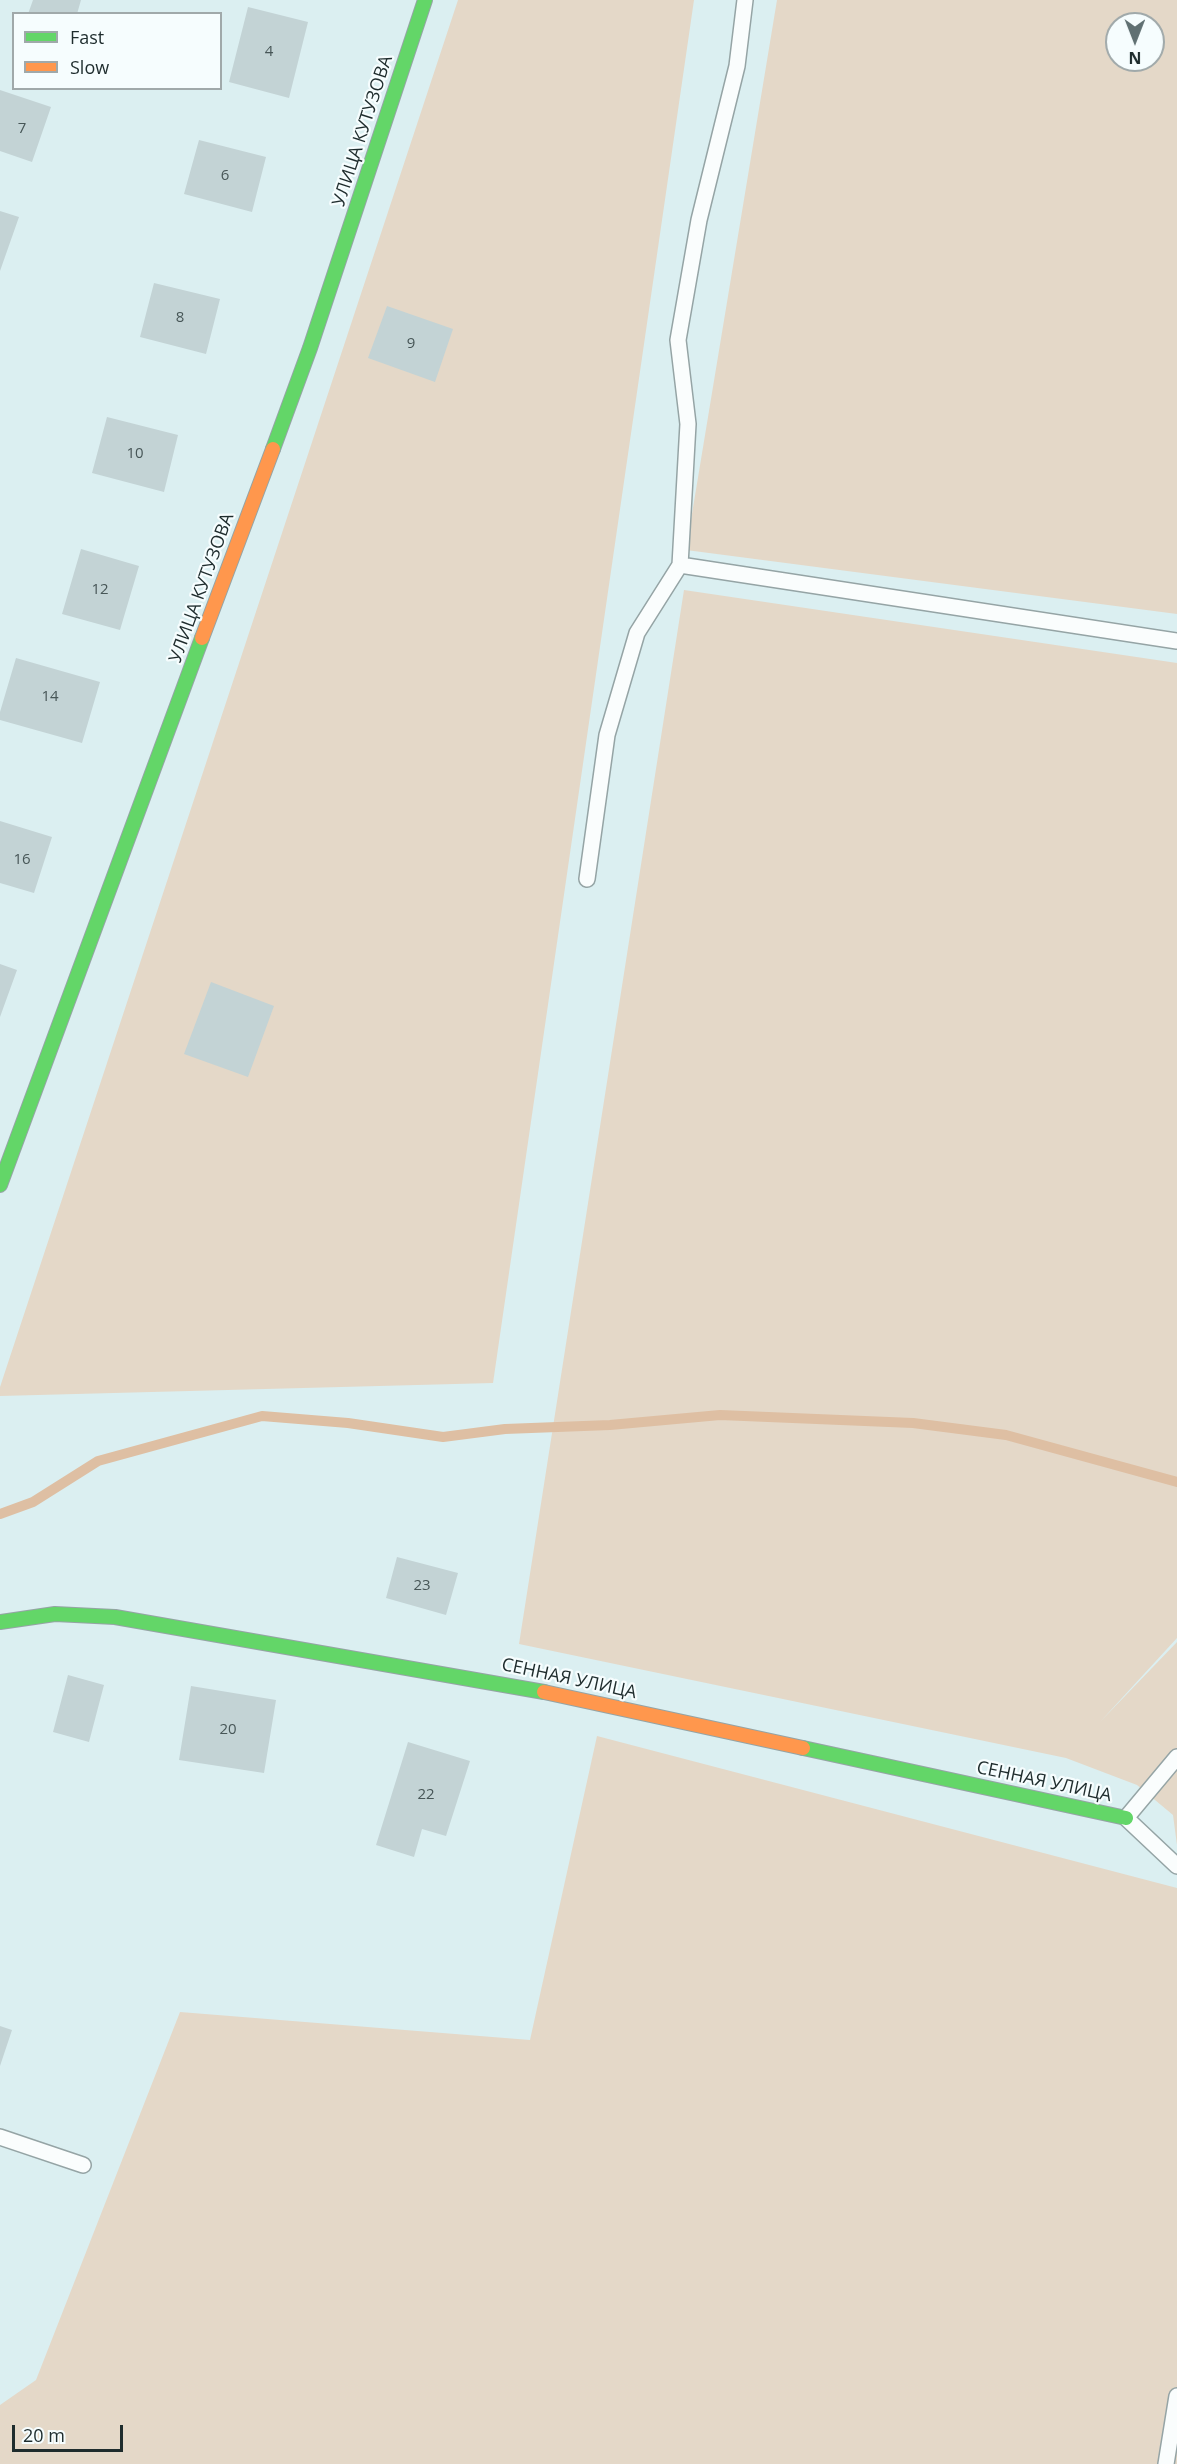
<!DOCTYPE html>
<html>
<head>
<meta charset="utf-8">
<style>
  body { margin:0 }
  #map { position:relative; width:1177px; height:2464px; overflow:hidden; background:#dbeff1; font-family:"Open Sans",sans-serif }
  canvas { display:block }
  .legend { position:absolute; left:12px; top:12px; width:210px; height:78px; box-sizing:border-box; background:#f6fdfe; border:2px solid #a0a9aa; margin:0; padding:8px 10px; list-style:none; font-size:18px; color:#1e2c2d }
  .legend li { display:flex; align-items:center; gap:12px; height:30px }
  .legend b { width:30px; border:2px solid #a0a9aa }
  .north { position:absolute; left:1105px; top:12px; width:60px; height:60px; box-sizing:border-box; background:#f6fdfe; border:2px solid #a0a9aa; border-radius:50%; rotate:180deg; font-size:16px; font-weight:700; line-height:24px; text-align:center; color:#1e2c2d }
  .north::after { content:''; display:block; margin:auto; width:21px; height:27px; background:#607072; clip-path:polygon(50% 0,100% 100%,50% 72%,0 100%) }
  .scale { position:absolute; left:12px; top:2425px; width:111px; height:27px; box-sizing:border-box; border:3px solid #1e2c2d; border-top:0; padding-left:8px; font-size:18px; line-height:21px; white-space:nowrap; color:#1e2c2d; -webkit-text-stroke:4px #f6fdfe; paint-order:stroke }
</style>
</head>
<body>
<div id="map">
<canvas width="1177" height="2464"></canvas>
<ul class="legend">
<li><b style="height:8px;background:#63d668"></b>Fast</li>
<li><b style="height:8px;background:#ff974d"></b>Slow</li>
</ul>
<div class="north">N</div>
<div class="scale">20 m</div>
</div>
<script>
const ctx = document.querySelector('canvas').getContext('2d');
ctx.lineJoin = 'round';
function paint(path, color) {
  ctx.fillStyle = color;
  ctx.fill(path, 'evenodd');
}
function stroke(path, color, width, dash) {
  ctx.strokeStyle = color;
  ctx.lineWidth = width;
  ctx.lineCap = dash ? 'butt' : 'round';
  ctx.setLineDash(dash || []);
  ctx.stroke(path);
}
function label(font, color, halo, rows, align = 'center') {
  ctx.font = font + ' "Open Sans",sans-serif';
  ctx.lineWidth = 4.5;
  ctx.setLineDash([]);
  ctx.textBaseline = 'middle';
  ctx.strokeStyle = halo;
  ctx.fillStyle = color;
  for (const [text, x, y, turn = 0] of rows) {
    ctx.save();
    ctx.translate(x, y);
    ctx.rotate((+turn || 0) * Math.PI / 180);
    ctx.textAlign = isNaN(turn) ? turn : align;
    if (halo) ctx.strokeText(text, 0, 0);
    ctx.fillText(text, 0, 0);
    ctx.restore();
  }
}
paint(new Path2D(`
  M458,0h236l-201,1383 -493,13v-9z
  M777,0h400v614l-491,-64zM1117,24h36v36h-36z
  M684,590l493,73v975l-77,84 77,-80v203l-4,-30 -36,-30 -71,-27 -547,-114z
  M597,1736l580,152v576h-1177v-59l36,-25 144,-368 350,28z`), '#e4d8c8');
stroke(new Path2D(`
  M0,1514l33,-12 65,-41 164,-45 86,7 95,14 62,-8 105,-4 110,-10 193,8 93,12 171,47`), '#debfa3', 10);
paint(new Path2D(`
  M33,0h48l-4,14h-49z
  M248,7l60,15 -19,76 -60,-16z
  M0,90l51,17 -19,55 -32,-11z
  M199,140l67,17 -14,55 -68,-18z
  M0,211l19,6 -19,54z
  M154,283l66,16 -14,55 -66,-17z
  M387,306l66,23 -18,53 -67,-24z
  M107,417l71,18 -14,57 -72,-19z
  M81,549l58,17 -19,64 -58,-16z
  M16,658l84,24 -18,61 -82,-23v-8z
  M0,821l52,16 -18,56 -34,-10z
  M0,964l17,6 -17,47z
  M211,982l63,24 -26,71 -64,-23z
  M397,1557l61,16 -12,42 -60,-17z
  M68,1675l36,10 -15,57 -36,-10z
  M191,1686l85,14 -12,73 -85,-13z
  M408,1742l62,19 -24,75 -24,-7 -8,28 -38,-12z
  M0,2026l12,4 -12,36z`), '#c3d3d5');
const lane = new Path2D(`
  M680,565l497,76
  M587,879l20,-144 30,-102 43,-68 8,-141 -10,-84 21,-120 38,-154 8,-66
  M1177,1757l-51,61 51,48
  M0,2137l83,28
  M1166,2464l11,-68`);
const fast = new Path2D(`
  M273,449l37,-101 115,-348
  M0,1185l202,-547
  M0,1622l55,-8 60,3 429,75
  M803,1748l323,70`);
const slow = new Path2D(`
  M202,638l71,-189
  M544,1692l259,56`);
stroke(lane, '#95a4a5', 18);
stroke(fast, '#95a4a5', 16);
stroke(slow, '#95a4a5', 16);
stroke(lane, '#fafdfd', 15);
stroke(fast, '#63d668', 14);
stroke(slow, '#ff974d', 14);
label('15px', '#475657', null, [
  ["4",269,52],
  ["7",22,129],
  ["6",225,176],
  ["8",180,318],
  ["9",411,344],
  ["10",135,454],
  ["12",100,590],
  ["14",50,697],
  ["16",22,860],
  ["23",422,1586],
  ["20",228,1730],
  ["22",426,1795]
]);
label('18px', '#1e2c2d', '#f6fdfe', [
  ["УЛИЦА КУТУЗОВА",363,131,-72],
  ["УЛИЦА КУТУЗОВА",202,588,-70],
  ["СЕННАЯ УЛИЦА",569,1679,12],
  ["СЕННАЯ УЛИЦА",1044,1782,12]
]);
</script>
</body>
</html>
